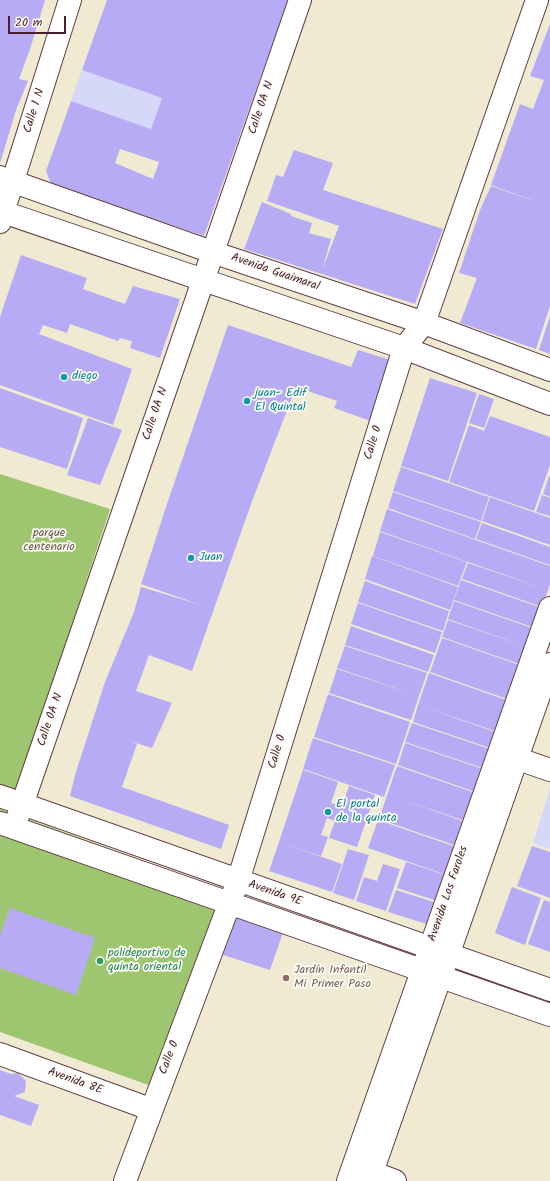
<!DOCTYPE html>
<html>
<head>
<meta charset="utf-8">
<style>
  body { margin:0 }
  #map { position:relative; width:550px; height:1181px; overflow:hidden; background:#f1ead2; font-family:Kalam,sans-serif }
  canvas { display:block }
  .scale { position:absolute; left:8px; top:16px; width:58px; height:18px; box-sizing:border-box; border:2px solid #4a1f2b; border-top:0; padding-left:5px; font-size:12px; line-height:14px; white-space:nowrap; color:#4a1f2b; -webkit-text-stroke:3px #fdfcf7; paint-order:stroke }
</style>
</head>
<body>
<div id="map">
<canvas width="550" height="1181"></canvas>
<div class="scale">20 m</div>
</div>
<script>
const ctx = document.querySelector('canvas').getContext('2d');
ctx.lineJoin = 'round';
function paint(path, color) {
  ctx.fillStyle = color;
  ctx.fill(path, 'evenodd');
}
function stroke(path, color, width, dash) {
  ctx.strokeStyle = color;
  ctx.lineWidth = width;
  ctx.lineCap = dash ? 'butt' : 'round';
  ctx.setLineDash(dash || []);
  ctx.stroke(path);
}
function label(font, color, halo, rows, align = 'center') {
  ctx.font = font + ' Kalam,sans-serif';
  ctx.lineWidth = 3.5;
  ctx.setLineDash([]);
  ctx.textBaseline = 'middle';
  ctx.strokeStyle = halo;
  ctx.fillStyle = color;
  for (const [text, x, y, turn = 0] of rows) {
    ctx.save();
    ctx.translate(x, y);
    ctx.rotate((+turn || 0) * Math.PI / 180);
    ctx.textAlign = isNaN(turn) ? turn : align;
    if (halo) ctx.strokeText(text, 0, 0);
    ctx.fillText(text, 0, 0);
    ctx.restore();
  }
}
paint(new Path2D(`
  M82,70l80,28 -11,31 -80,-28z
  M550,789v60l-17,-6z`), '#d5d8f9');
paint(new Path2D(`
  M0,474l110,35 -94,285 -16,-5z
  M0,809l225,81 -71,197 -154,-55z`), '#9ec570');
paint(new Path2D(`
  M0,0h45l-15,49 -11,30 9,2 -12,29 -16,53z
  M107,0h181l-84,236 -153,-52 -5,-13 25,-70 80,28 11,-31 -80,-28zM120,149l39,13 -6,17 -38,-16z
  M550,24v282l-14,43 -76,-26 17,-45 -18,-5 21,-63 11,-24 52,18 -52,-19 29,-81 13,5 11,-29 -14,-4z
  M294,150l39,13 -10,27 120,39 -28,75 -171,-55 18,-47 29,12v2l21,7 -3,10 22,6 -9,31 17,-44 -72,-25 9,-26 7,2z
  M21,255l66,23 -4,11 42,15 8,-18 47,13 -20,59 -30,-10 2,-7 -12,-3 -2,3 -48,-17 -3,9 -24,-8 -4,9 93,35 -19,56 -113,-40v-68z
  M550,316v38l-11,-4z
  M228,325l123,42 7,-17 36,11 -18,62 -42,-15 3,-7 -41,-14 -45,117 -59,167 -43,-16 -13,36 36,12 -20,45 -23,-7 8,3 -15,43 107,38 -8,24 -151,-53 5,-21 30,-93 29,-70 7,-25 60,18 -60,-21 25,-77z
  M430,378l47,15 -29,88 -47,-15z
  M0,388l83,30 -16,51 -67,-22z
  M479,394l15,5 -10,29 -15,-5z
  M490,416l60,21v28l-16,46 -85,-29 20,-57 15,6z
  M88,418l34,12 -22,55 -33,-10z
  M401,467l88,30 -8,24 -88,-30z
  M549,476l1,1v20l-7,-3z
  M393,492l88,30 -6,17 -87,-31z
  M542,495l8,3v18l-14,-4z
  M490,497l60,21v27l-68,-24z
  M387,509l163,57v18l-2,6 -168,-59z
  M482,523l68,24v18l-74,-26z
  M380,532l87,30 -9,24 -85,-30z
  M372,556l86,31 -8,23 -85,-31z
  M468,563l80,27 -6,17 -80,-28z
  M461,580l81,28 -7,20 -81,-28z
  M365,581l84,30 -6,20 -85,-29z
  M454,601l81,28 -7,18 -80,-28z
  M358,603l84,29 -7,21 -84,-29z
  M448,620l80,27 -6,18 -80,-28z
  M351,626l83,29 -6,17 -83,-27z
  M442,638l80,28 -12,34 -80,-28z
  M345,646l82,27 -8,23 -82,-28z
  M337,669l82,27 -8,24 -82,-27z
  M429,673l80,28 -11,31 -80,-27z
  M328,694l82,28 -14,42 -82,-27z
  M418,705l80,28 -5,16 -80,-27z
  M412,723l81,27 -7,19 -81,-27z
  M313,738l82,27 -11,32 -81,-28z
  M405,743l81,27 -8,23 -80,-28z
  M397,766l81,28 -10,28 -71,-24 71,25 -8,24 -81,-28z
  M303,770l35,12 -7,21 11,3 7,-20 26,9 -18,52 -28,-9 6,-17 -8,-3 -6,17 7,2 -7,19 -42,-14z
  M378,820l81,28 -9,28 -82,-28z
  M279,842l63,22 -10,28 -63,-21z
  M532,846l18,6v46l-33,-12z
  M348,849l21,6 -15,45 -21,-7z
  M406,862l43,14 -9,26 -43,-14z
  M383,864l17,5 -14,42 -30,-10 8,-24 13,4z
  M512,887l29,11 -16,47 -30,-12z
  M396,890l44,14 -7,22 -45,-14z
  M544,900l6,2v50l-22,-8z
  M241,904l46,17 -17,49 -47,-15z
  M10,908l85,30 -19,57 -76,-27v-32z
  M0,1070l11,4 7,-1 8,8 -1,11 -11,4 25,9 -8,21 -31,-11z`), '#b6abf4');
const minor = new Path2D(`
  M0,177l212,75 212,71 126,47
  M0,211l404,137 146,56
  M0,222l70,-222
  M504,754l46,16
  M0,796l550,194
  M0,823l550,192
  M14,828l286,-828
  M0,1054l150,55
  M359,1167l36,14
  M125,1181l113,-300 166,-533 20,-25 113,-323
  M348,1181l202,-573
  M369,1181l181,-517`);
stroke(minor, '#633d44', 24);
stroke(minor, '#fff', 22);
for (const [x, y, r, color] of [
  [64,377,4,"#0f9aa8"],
  [247,401,4,"#0f9aa8"],
  [191,558,4,"#0f9aa8"],
  [328,812,4,"#0f9aa8"],
  [100,961,4,"#2e9e5b"],
  [286,978,4,"#8d6e63"]
]) {
  const dot = new Path2D();
  dot.arc(x, y, r, 0, 2 * Math.PI);
  ctx.fillStyle = color;
  ctx.fill(dot);
  stroke(dot, '#fdfcf7', 1.5);
}
label('12px', '#4a1f2b', '#fdfcf7', [
  ["Calle 0A N",262,108,-71],
  ["Calle 1 N",35,111,-73],
  ["Avenida Guaimaral",275,273,19],
  ["Calle 0A N",156,414,-71],
  ["Calle 0",374,443,-73],
  ["Calle 0A N",51,720,-71],
  ["Calle 0",278,752,-73],
  ["Avenida 9E",275,894,19],
  ["Avenida Los Faroles",449,894,-71],
  ["Calle 0",170,1058,-69],
  ["Avenida 8E",75,1082,20]
]);
label('12px', '#0d838f', '#fdfcf7', [
  ["diego",72,377],
  ["juan- Edif",255,394],
  ["El Quintal",255,408],
  ["Juan",199,558],
  ["El portal",336,805],
  ["de la quinta",336,819]
], 'left');
label('12px', '#675943', '#fdfcf7', [
  ["parque",49,534],
  ["centenario",49,548]
]);
label('12px', '#27864d', '#fdfcf7', [
  ["polideportivo de",108,954],
  ["quinta oriental",108,968]
], 'left');
label('12px', '#785e54', '#fdfcf7', [
  ["Jardín Infantil",294,971],
  ["Mi Primer Paso",294,985]
], 'left');
</script>
</body>
</html>
